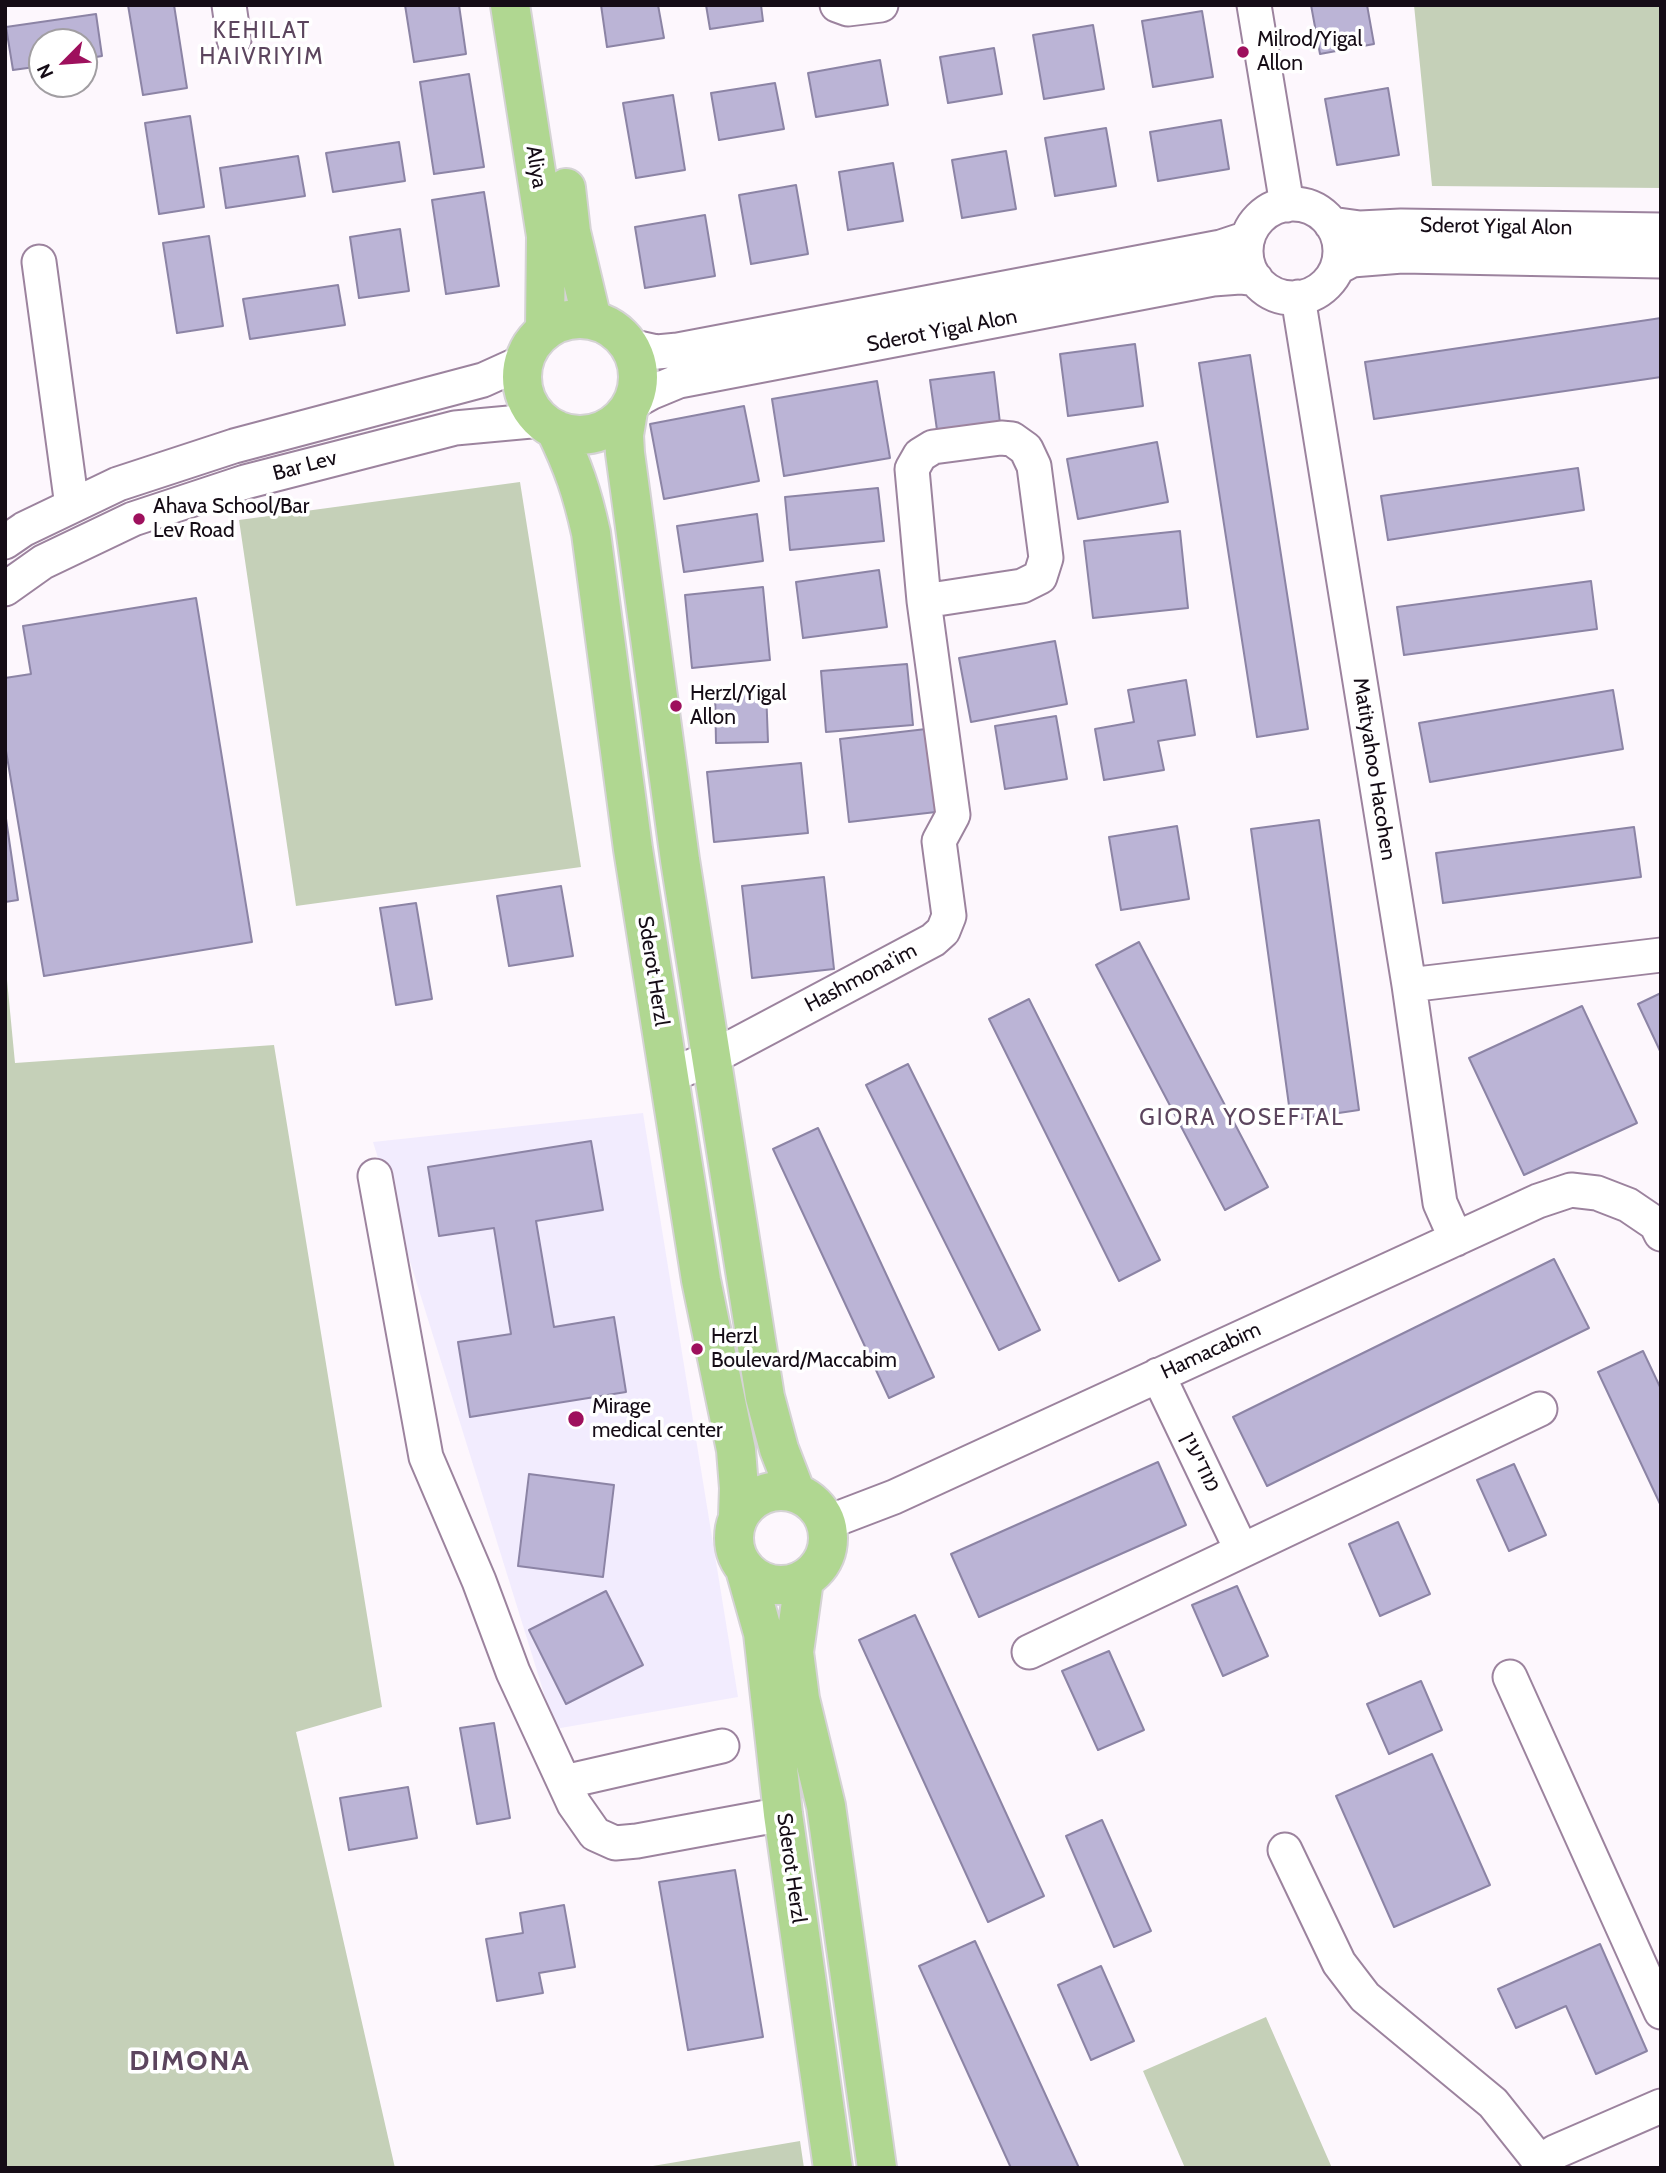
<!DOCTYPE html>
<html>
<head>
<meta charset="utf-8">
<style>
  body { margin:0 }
  #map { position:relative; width:1666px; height:2173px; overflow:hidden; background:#fdf7fd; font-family:Cabin,sans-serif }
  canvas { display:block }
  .frame { position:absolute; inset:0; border:7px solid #150c16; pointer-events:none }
  .north { position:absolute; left:28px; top:28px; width:70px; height:70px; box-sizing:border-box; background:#fff; border:2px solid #a19ea2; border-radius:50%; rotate:245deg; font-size:19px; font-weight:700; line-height:28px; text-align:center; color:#150c16 }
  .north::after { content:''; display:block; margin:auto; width:24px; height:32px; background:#9e105d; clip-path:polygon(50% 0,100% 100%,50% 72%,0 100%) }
</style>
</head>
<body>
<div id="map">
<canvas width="1666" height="2173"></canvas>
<div class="frame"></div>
<div class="north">N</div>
</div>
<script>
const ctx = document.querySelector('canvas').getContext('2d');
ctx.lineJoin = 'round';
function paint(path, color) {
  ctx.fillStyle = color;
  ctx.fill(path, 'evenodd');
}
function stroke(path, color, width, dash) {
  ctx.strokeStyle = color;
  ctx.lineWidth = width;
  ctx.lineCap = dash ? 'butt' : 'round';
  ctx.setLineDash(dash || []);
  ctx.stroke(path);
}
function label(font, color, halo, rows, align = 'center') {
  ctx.font = font + ' Cabin,"Noto Sans Hebrew",sans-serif';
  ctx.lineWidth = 7;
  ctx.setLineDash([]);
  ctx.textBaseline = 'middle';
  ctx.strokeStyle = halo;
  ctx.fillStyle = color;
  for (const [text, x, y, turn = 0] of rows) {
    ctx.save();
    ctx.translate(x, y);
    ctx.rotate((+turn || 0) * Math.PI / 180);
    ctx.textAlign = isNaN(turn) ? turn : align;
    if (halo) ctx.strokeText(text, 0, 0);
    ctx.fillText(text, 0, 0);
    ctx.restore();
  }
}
paint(new Path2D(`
  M643,1113l95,584 -183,32 -182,-587z`), '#f2ecfe');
paint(new Path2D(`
  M1414,5h247v183l-229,-2z
  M520,482l61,385 -285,39 -57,-386z
  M5,959l10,104 259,-18 108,662 -86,25 99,436h-390z
  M1266,2017l66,151h-147l-42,-97z
  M800,2141l4,27h-163z`), '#c5d0b8');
const building = new Path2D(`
  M128,5h46l13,83 -44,7z
  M405,5h54l7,49 -52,8z
  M601,5h57l6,33 -57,9z
  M706,5h55l2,16 -53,8z
  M1311,5h56l7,39 -54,10z
  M1202,11l11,66 -60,10 -11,-66z
  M96,14l6,42 -18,3v-17h-42v24l-29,4 -7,-43z
  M1093,25l11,64 -60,10 -11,-64z
  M994,48l8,46 -54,9 -8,-46z
  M880,60l8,45 -72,12 -8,-44z
  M469,74l15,93 -50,7 -14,-92z
  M775,83l9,46 -65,11 -8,-47z
  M1388,88l11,67 -62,10 -12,-66z
  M673,95l12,75 -49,8 -13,-75z
  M190,116l14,91 -45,7 -14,-91z
  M1221,120l8,49 -71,12 -8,-49z
  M1106,128l10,58 -61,10 -10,-58z
  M399,142l6,39 -72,11 -7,-39z
  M1006,151l10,58 -54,9 -10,-58z
  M298,156l7,40 -79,12 -6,-40z
  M893,163l10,58 -55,9 -9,-58z
  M796,185l12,69 -57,10 -12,-69z
  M484,192l15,94 -53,8 -14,-94z
  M705,215l10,61 -70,12 -10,-61z
  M400,229l9,62 -50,7 -9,-61z
  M209,236l14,90 -46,7 -14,-90z
  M338,285l7,40 -95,14 -7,-40z
  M1661,318v59l-287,42 -9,-57z
  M1135,344l8,62 -75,10 -8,-62z
  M1250,355l58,374 -51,8 -58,-374z
  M994,372l6,51 -63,7 -7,-50z
  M877,381l13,77 -106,18 -12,-77z
  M744,406l15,75 -95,18 -14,-75z
  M1157,442l11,60 -90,17 -11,-60z
  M1578,468l6,42 -196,30 -7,-44z
  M878,488l6,53 -94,9 -5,-53z
  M757,514l6,47 -79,11 -7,-46z
  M1180,531l8,77 -95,10 -9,-77z
  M879,570l8,57 -84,11 -7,-56z
  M1591,581l6,48 -193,26 -7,-48z
  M763,587l7,73 -78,8 -7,-73z
  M196,598l56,344 -208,34 -39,-231v-67l26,-4 -8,-48z
  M1055,641l12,63 -96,18 -12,-64z
  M907,664l6,61 -87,7 -5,-61z
  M1186,680l9,55 -37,6 6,29 -60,10 -9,-51 39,-7 -6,-32z
  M766,689l2,53 -52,1 -1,-53z
  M1613,690l10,59 -193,33 -11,-59z
  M1056,716l11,63 -62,10 -10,-63z
  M926,729l10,83 -87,10 -9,-83z
  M801,763l7,70 -94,9 -7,-70z
  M5,812l13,88 -13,2z
  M1319,820l40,290 -68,10 -40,-291z
  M1177,826l12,73 -68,11 -12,-73z
  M1634,827l7,50 -198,26 -7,-50z
  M824,877l10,92 -82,9 -10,-92z
  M561,886l12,70 -64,10 -12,-70z
  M416,903l16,96 -36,6 -16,-97z
  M1139,942l129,245 -43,23 -129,-245z
  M1661,993v60l-23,-49z
  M1029,999l131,261 -41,21 -130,-262z
  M1582,1006l55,117 -113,52 -55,-117z
  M908,1064l132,266 -41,20 -133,-265z
  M818,1128l116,249 -45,21 -116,-249z
  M591,1141l12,69 -67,11 18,106 60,-10 12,75 -156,25 -12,-75 53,-8 -17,-106 -55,8 -11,-69z
  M1554,1259l35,69 -322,158 -34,-69z
  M1643,1351l18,38v117l-63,-134z
  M1158,1462l28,63 -207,92 -28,-63z
  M1514,1464l32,71 -37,16 -32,-71z
  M529,1474l85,11 -11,92 -85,-11z
  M1398,1522l32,72 -50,22 -31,-72z
  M1237,1586l31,70 -45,20 -31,-71z
  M606,1591l37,74 -77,39 -37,-74z
  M915,1615l129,281 -56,26 -129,-282z
  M1109,1651l35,79 -46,20 -36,-79z
  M1421,1681l21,49 -53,24 -22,-50z
  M494,1723l16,95 -33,6 -17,-96z
  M1432,1754l58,131 -96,42 -58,-131z
  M408,1787l9,51 -68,12 -9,-52z
  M1102,1820l49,111 -37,16 -48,-111z
  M735,1870l28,167 -75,13 -29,-168z
  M564,1905l11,62 -36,6 4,20 -46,8 -11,-62 37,-6 -3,-20z
  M975,1941l104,227h-68l-92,-202z
  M1600,1944l47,107 -51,23 -30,-68 -50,22 -18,-39z
  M1101,1966l33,75 -43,19 -33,-75z`);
paint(building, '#bbb4d6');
stroke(building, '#8c84a5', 2);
const minor = new Path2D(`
  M229,5l5,35
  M837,5l11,4 33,-4
  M1254,5l33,200
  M1246 251a47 47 0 1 1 94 0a47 47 0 1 1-94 0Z
  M1331,224l29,4 41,-2 260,4
  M39,262l33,244
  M1337,268l15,-8 50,-4 259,5
  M1298,297l111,688 31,218 16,36
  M630,346l27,6 21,-2 543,-103 27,-9
  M632,403l18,-10 29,-12 534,-102 27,-2 16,2
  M5,542l19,-13 94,-45 116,-38 249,-66 42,-19
  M5,589l38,-27 90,-43 112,-37 210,-54 87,-8
  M1409,985l252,-30
  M669,1076l42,-18 175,-93 47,-25 10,-9 6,-15 -10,-75 14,-26 -29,-214 -12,-132 8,-14 13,-8 68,-9 11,1 14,10 8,17 12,92 -6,19 -18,9 -98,15
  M375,1176l51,281 53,124 34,91 61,132 21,30 20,9 22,-2 146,-27
  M1158,1375l83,174
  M826,1523l68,-26 644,-296 33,-11 26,3 31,12 28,19 5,10
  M1029,1652l511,-243
  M1510,1677l151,335
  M564,1782l158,-36
  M1285,1850l54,113 26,34 128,106 47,59
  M1538,2168l2,-6 15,-10 106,-46`);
const major = new Path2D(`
  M510,5l36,231 -1,94
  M566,188l5,44 21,88
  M522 377a58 58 0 1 1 116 0a58 58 0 1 1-116 0Z
  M628,411l-4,24 1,18 55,407 85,537 14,52 17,44
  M555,429c18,37 27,63 36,104l42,316 68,431 35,170 3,38 -1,29
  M734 1538a47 47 0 1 1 94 0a47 47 0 1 1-94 0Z
  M745,1569l18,64 20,181 50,354
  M804,1580l-10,72 6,47 26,107 51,362`);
stroke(minor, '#9c839e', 37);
stroke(major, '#d5d3d5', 42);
stroke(minor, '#fff', 33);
stroke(major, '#b0d791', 38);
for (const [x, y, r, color] of [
  [1243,52,7,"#9e105d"],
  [139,519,7,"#9e105d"],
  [676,706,7,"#9e105d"],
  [697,1349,7,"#9e105d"],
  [576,1419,9,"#9e105d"]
]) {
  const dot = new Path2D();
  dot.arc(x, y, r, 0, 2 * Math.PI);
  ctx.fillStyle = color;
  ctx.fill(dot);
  stroke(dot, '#fff', 2.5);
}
label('21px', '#150c16', '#fff', [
  ["Milrod/Yigal",1257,40],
  ["Allon",1257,64],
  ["Ahava School/Bar",153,507],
  ["Lev Road",153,531],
  ["Herzl/Yigal",690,694],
  ["Allon",690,718],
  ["Herzl",711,1337],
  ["Boulevard/Maccabim",711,1361],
  ["Mirage",592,1407],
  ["medical center",592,1431]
], 'left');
label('21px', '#150c16', '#fff', [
  ["Aliya",536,167,81],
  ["Sderot Yigal Alon",1496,227,1],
  ["Sderot Yigal Alon",942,331,-11],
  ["Bar Lev",305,466,-15],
  ["Matityahoo Hacohen",1374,769,81],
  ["Sderot Herzl",653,971,81],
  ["Hashmona'im",861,978,-28],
  ["Hamacabim",1211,1351,-25],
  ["מודיעין",1200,1462,64],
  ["Sderot Herzl",791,1868,82]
]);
ctx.letterSpacing = '2px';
label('23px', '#5c455e', '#fff', [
  ["KEHILAT",262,31],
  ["HAIVRIYIM",262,57],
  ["GIORA YOSEFTAL",1242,1118]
]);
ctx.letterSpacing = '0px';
ctx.letterSpacing = '2px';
label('bold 28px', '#5c455e', '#fff', [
  ["DIMONA",190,2062]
]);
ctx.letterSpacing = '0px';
</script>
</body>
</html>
